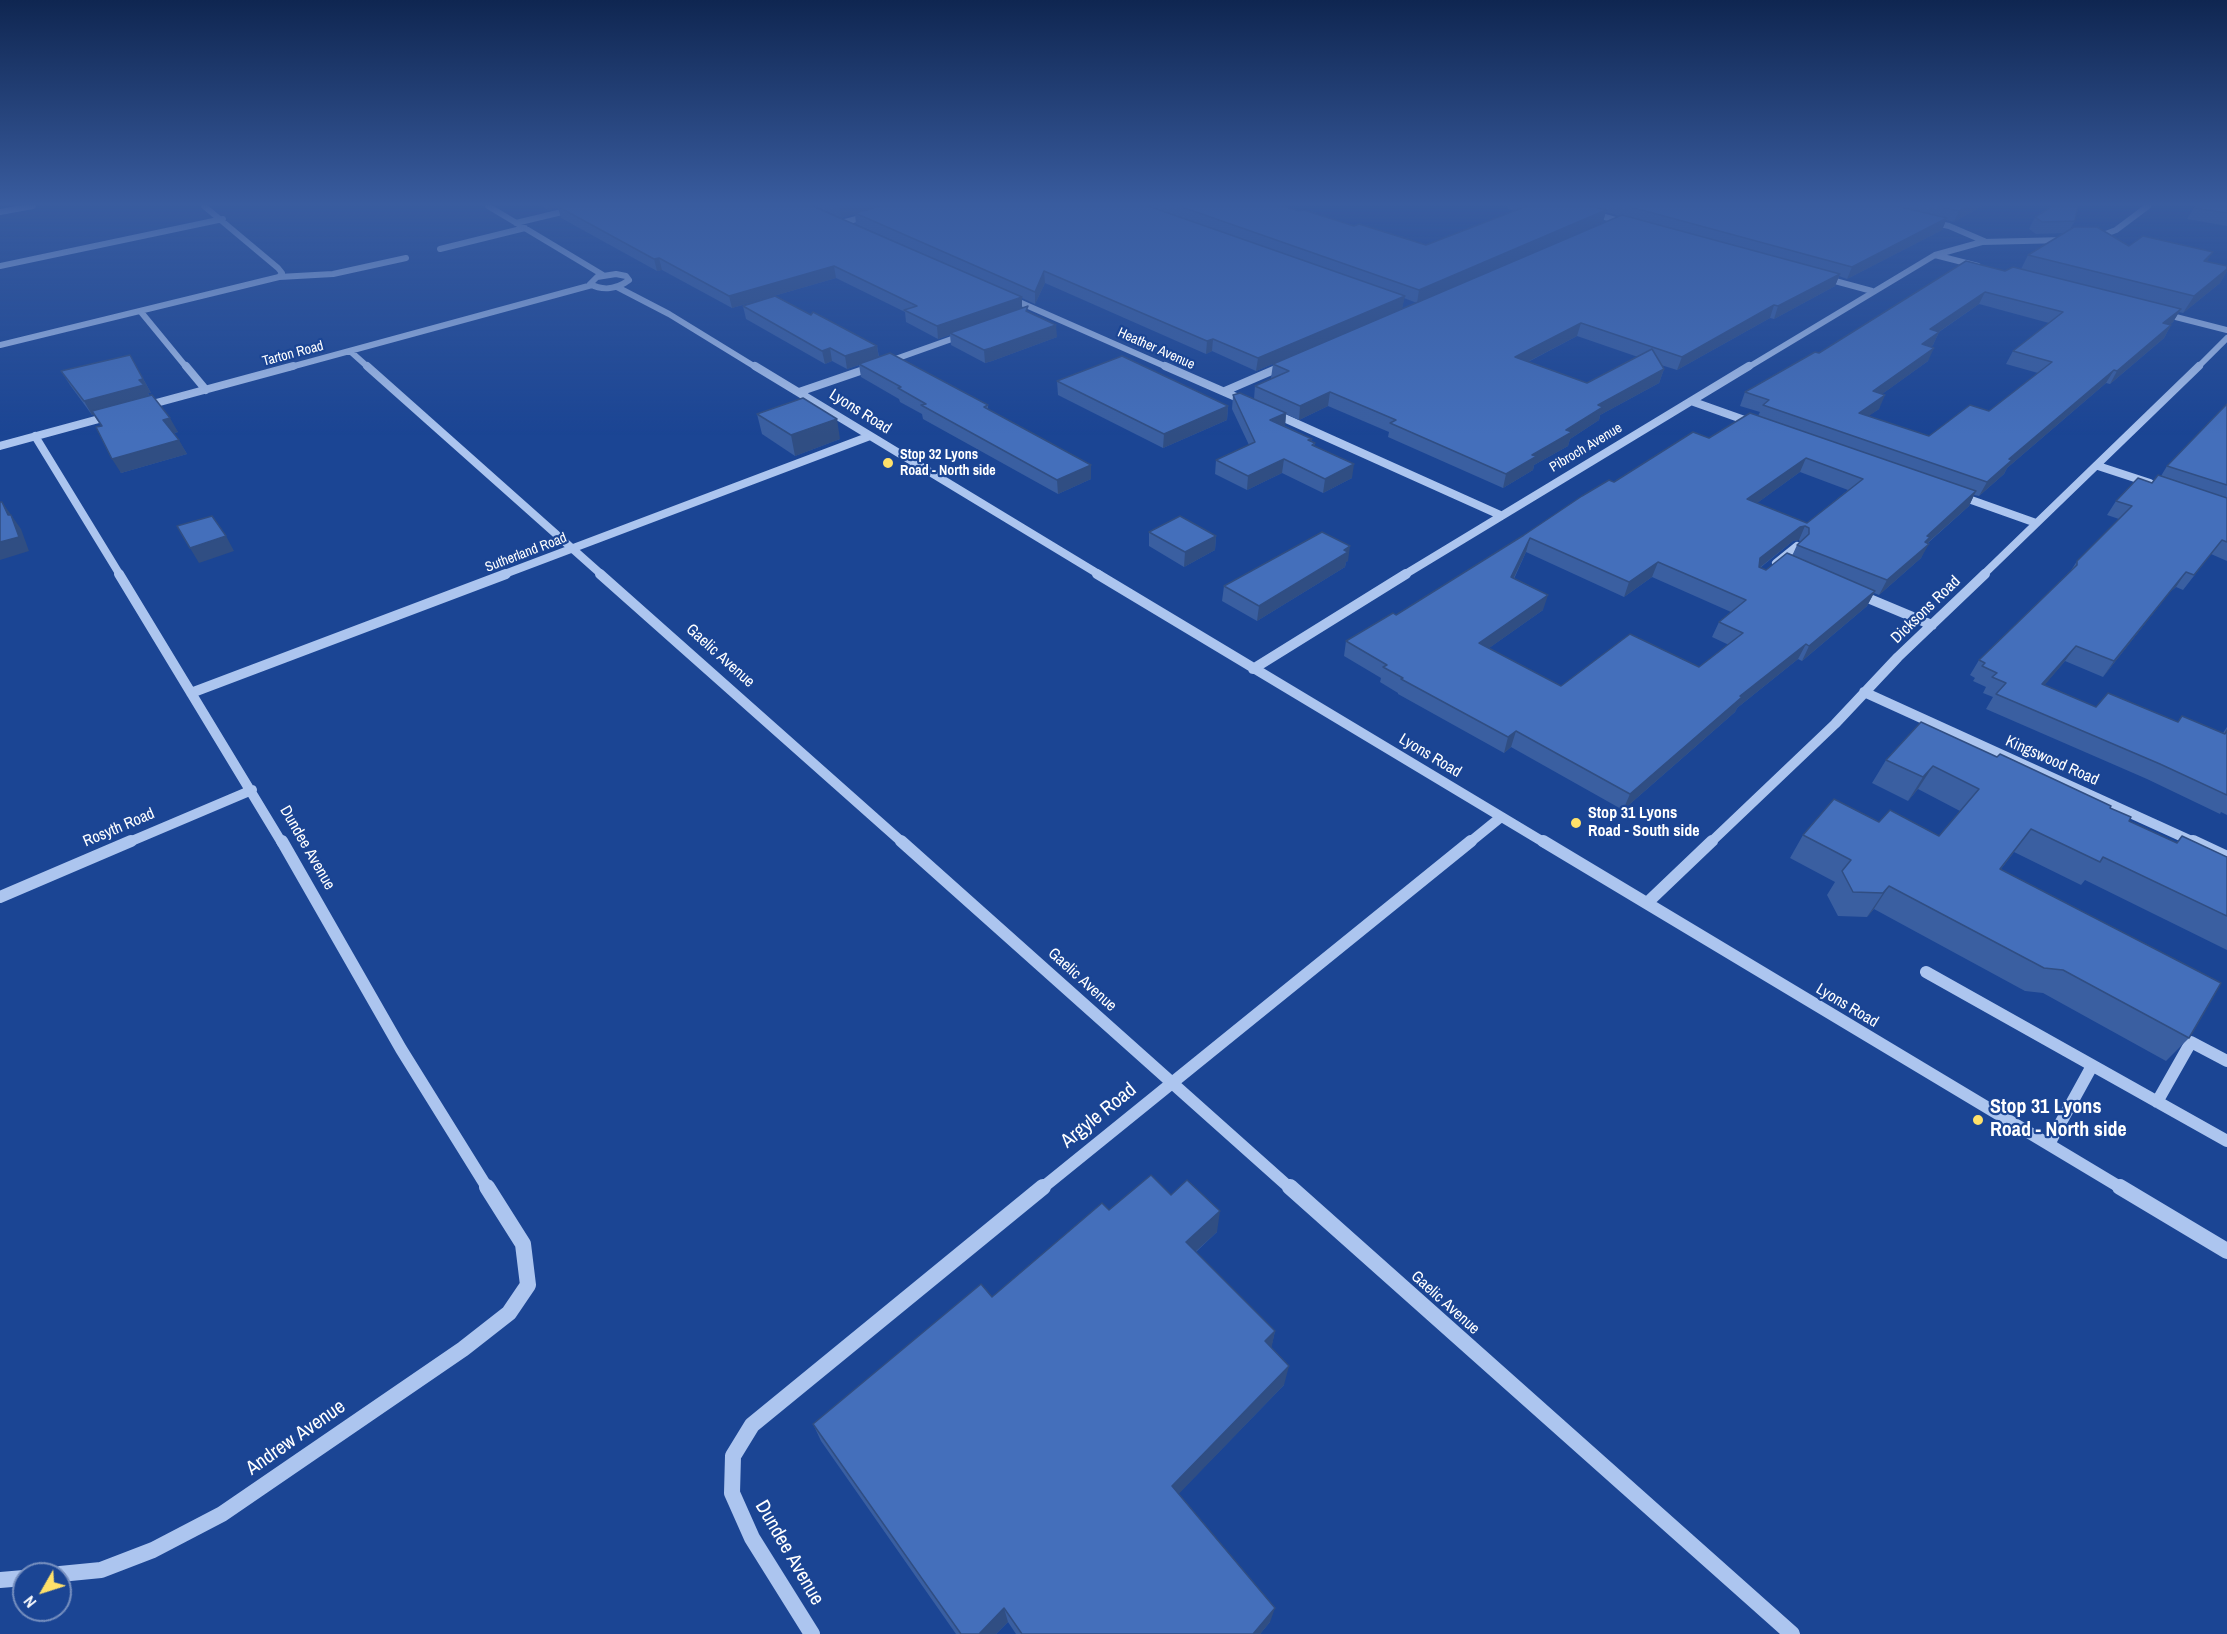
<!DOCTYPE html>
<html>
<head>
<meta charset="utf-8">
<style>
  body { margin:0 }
  #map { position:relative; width:2227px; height:1634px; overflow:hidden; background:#1b4594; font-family:"Archivo Narrow",sans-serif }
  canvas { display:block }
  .north { position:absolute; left:12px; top:1562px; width:60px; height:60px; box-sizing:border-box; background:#1b4594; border:2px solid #768fbf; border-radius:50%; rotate:231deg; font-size:16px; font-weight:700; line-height:24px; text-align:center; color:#fff }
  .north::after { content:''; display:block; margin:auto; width:21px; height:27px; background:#ffe16a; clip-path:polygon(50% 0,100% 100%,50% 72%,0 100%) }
</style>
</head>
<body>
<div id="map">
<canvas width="2227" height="1634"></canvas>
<div class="north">N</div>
</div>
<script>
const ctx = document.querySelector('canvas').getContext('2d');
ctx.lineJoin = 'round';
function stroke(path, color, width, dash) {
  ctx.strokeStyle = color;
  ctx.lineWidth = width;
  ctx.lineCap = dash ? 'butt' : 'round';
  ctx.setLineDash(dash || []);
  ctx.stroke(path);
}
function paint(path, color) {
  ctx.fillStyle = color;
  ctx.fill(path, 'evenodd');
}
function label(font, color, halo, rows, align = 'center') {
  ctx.font = font + ' "Archivo Narrow",sans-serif';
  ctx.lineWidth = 4.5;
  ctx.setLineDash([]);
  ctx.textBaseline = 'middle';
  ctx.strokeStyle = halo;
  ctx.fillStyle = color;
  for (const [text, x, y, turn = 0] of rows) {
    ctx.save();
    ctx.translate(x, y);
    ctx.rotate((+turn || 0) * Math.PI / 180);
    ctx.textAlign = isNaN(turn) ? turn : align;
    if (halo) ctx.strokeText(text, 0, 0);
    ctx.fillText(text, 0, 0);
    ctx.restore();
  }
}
stroke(new Path2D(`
  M488,206l115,69
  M1566,206l60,17
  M0,212l33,-6
  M1931,222l18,4 35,15
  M516,223l71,-17
  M841,223l27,-7
  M2095,238l21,-8 32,-24
  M440,249l85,-21
  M1935,255l43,11
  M0,266l223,-47
  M616,274l10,2 3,4c-12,9 -26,11 -39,4l7,-7z
  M279,277l54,-3 73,-16
  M1824,278l48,13
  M617,287l52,27 88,54
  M1010,298l159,70
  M141,312l46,56
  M2164,314l63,16
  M0,345l279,-68 3,-4 -4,-5 -74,-62
  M350,351l19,17
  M887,362l76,-27
  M287,368l305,-83
  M1279,368l6,-3
  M1747,368l188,-113 47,-13 83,-2
  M2197,368l30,-30`), '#acc5ef', 6);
stroke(new Path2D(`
  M186,366l20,24
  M367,366l235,209
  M755,366l345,209
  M1165,366l80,35
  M1225,391l58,-25
  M799,392l73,-25
  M1691,401l62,22
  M145,406l148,-40
  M1273,413l227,102
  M35,436l85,139
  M0,446l110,-30
  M2098,466l52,17
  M1960,496l76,27
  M1776,563l21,-17
  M502,575l368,-139
  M1404,575l345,-209
  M1983,575l216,-209`), '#acc5ef', 8);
stroke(new Path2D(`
  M119,574l163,269
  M600,574l303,269
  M1097,574l448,269
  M1858,594l74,31
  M1253,669l153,-95
  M1864,692l332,151
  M191,693l315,-119
  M127,843l125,-53
  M1469,843l32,-26
  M1710,843l125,-119 63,-67 87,-83`), '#acc5ef', 10);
stroke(new Path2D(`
  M282,841l119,208 87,140
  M901,841l390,348
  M1543,841l580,348
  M2193,841l34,16
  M0,897l131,-56
  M1647,903l65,-62
  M1926,972l301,169
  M2157,1102l34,-60 36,19
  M2049,1144l43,-78
  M1041,1189l430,-348`), '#acc5ef', 12);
stroke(new Path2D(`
  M1290,1187l502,447
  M2120,1187l107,64
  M60,1574l41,-4 52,-20 69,-36 241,-165 46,-36 19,-28 -5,-41 -36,-57
  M0,1580l24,-2
  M812,1634l-60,-96 -20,-45 1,-37 19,-31 291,-238`), '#acc5ef', 16);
paint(new Path2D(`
  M541,206h271l133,58 -89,-40 -1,-10 -14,4 -26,-12h467l17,5 127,34 89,-34 -7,-2v-3h474l-28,16 -8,-2 -4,10 -95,49 -8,-3 -4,10 -61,33 -4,-1 -93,52 -16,-5 3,4 -5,14 -59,32 -1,5 -29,19 -2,7 -34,19 -1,5 -30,18 -115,-51 1,-5 -61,-26 -29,14 -13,-6 -1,12 27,13 -1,3 4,1 -1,3 38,32 -29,15 -41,-20 -35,17 -32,-16 1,-14 33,-15 -17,-36 1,-14 21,4 1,-13 18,-8h-2l2,-14 347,-148 -14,-4 -3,10 -186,81 -13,-5 -2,11 -146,62 -44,-20 -6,3 -161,-71 -10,21 -13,-6v10l6,4 29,25 -65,24 -7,2 -34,-18 -1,-10 -12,4 -32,-17 -1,-10 -69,-34 -104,30 -70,-38 -5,1 -96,-53 -3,-10 -10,2zM1577,336l61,21 -51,26 -59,-21z
  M2227,206v20l-40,-7 7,-11z
  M2035,217l40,4 -5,8 59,17 98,20v5l-7,12 -37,30 -4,-1 -6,10 -4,3h2l-7,13 -54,46 -4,-1 -99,85 -3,6 -25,22 -5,-1 -5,11 -41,37 -7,15 -42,37 -5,-2 -7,13 -65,55 -4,-2 -61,49 -2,4 -112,98 -112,-63 -7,6 -106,-59v-1l-18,-11 1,-4 -37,-22 2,-15 50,-26 218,-133 144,-66 2,-4 -20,-6 5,-14 74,-39 186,-82 16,-2 7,-14 37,-22 -29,1 -7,-5zM1979,304l70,19 -36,28 -7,13 32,9 -49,38 -60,25 -61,-20 11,-7 3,-15 46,-33 2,-14 3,-2 6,-13zM1800,472l48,18 -41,33 -50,-20zM1799,540l1,2 -3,3 -5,11 -26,14 -6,-2 33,-27zM1526,552l98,45 28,-20 79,35 -12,10 -7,15 17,8 -30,22 -138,19 -72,-38 54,-38 -29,-31z
  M743,306l68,9 66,31 2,11 109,48v4l103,56v14l-33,15 -135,-75 -1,-5 -22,-12 -1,-3 -38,-22 -2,-12 -12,4 -15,-8 -7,3 -79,-45z
  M130,355l21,38h-3l2,3 28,36 -4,1 13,21 -66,19 -20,-47 -8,-12 -1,1 -22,-30 -9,-14z
  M1057,381l171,25 -1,14 -64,28 -105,-53z
  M2227,404v157l-16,-7 -28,36 -7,-3 -6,5 -67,85 -38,-16 -21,24 52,22 81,15 46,11 4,-6v88l-6,-3 -1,2 -73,-35 -161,-70 7,-12 -10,-4 3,-6 -13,-6 2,-3 -5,-3 9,-15 91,-88 7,-11 42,-42 -12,-4 9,-14 36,-18 9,-7 6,-10z
  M757,414l83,25 -45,17 -33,-22z
  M1149,532l67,4 -1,14 -31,17 -35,-21z
  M1348,561l-2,1 -1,5 -88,54 -35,-20 2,-15z
  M1997,757l113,51 19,13 47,22 6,-7 45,21v93l-142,-70 -4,5 -67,-33 -13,17 188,169 -23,23 -123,-68 -18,-2 -151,-82 -7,8 -29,-1 -11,-21 8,-13 -45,-24 13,-23 76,-13 60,14 21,-25 -42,-22 -10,12 -36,-18 14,-23z
  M1171,1195l46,37 -21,20 79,79 -4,17 13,37 -106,109 92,128 -10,12h-244l-8,-12 -12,12h-40l-135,-193 -8,-17 179,-127z`), '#3a5fa1');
paint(new Path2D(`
  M547,206h18h-8l1,2 -10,2z
  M839,206h46l-44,12z
  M1968,206h14l-28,16 5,-11z
  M1606,210l-3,12 -186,81 2,-13z
  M1947,218l-5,12 -95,49 5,-12z
  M2213,252l-10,16 1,-7z
  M659,258l3,12 -5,1 -3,-12z
  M834,266l2,12 -104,30 -3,-12z
  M2227,269v2l-7,12 -37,30 11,-17z
  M1044,271l1,12 -10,21v-12z
  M1840,274l-5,12 -61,33 4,-13z
  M1985,292l-6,12 -55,38 6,-13z
  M1405,296l-3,13 -146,62 2,-13z
  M1022,297v13l-72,23v2l-12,4 -1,-13z
  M1774,305l-4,13 -93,52 5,-13z
  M2181,309l-8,13 -17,14 7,-13z
  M1581,323l-4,13 -65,34 3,-13z
  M1056,325l1,12 -65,24 -7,2 -1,-13z
  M2171,325l-7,13 -54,46 7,-13z
  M1939,332l-6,13 -17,12 6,-13z
  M1213,339l-1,12 -6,3 1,-13z
  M877,346l2,13 -20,5v1l-12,4 -2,-13z
  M830,348l2,13 -7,3 -3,-13z
  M1934,348l-6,13 -61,44 6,-14z
  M130,355l21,38h-3l3,6 -59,16 -8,-14 55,-21z
  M1664,369l-5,14 -59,32 -1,5 -29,19 -2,7 -34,19 -1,5 -30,18 3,-14 92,-69z
  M2114,370l-8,13 -99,85 -3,6 -25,22 8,-14 22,-23z
  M1330,392l-2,14 -29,14 1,-14z
  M1885,395l-6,14 -26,18 6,-14z
  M1228,406l-1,14 -64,28 1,-14z
  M1286,413l-1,13 -15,-6z
  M170,418l8,14 -7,2 -8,-14z
  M837,419l3,20 -45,17 -4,-21z
  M179,440l8,14 -66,19 -9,-14z
  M1806,458l-6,14 -58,42 5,-15z
  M1284,459l-2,14 -35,17 1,-14z
  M1354,464l-2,14 -29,15 2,-14z
  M1091,465v14l-33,15 -1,-14z
  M1976,491l-7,15 -44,39 4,-1 -8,14 -42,37 8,-15 40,-44z
  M2,502l19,27 8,22 -29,9v-18l8,-27z
  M1805,526l-6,14 -6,1 -39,31 6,-14 40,-31z
  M226,536l8,15 -35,12 -9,-15z
  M1216,536l-1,14 -31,17 1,-15z
  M1530,538l-4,14 -19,40 4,-15z
  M1350,546l-2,15 -2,1 -1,5 -88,54 2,-15z
  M1658,562l-6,15 -28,20 5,-15z
  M2186,572l-10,15 -6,5 -67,85 11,-16 67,-83z
  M1875,591l-8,15 -65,55 7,-15z
  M1548,595l-5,15 -68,48 4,-15z
  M1806,644l-8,15 -61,49 -2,4 -112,98 7,-16 110,-98z
  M2076,646l-11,15 -33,39 10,-16z
  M1516,731l-5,16 -7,6 4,-16z
  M1933,766l-15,23 -10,12 15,-24z
  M1889,886l-15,23 -7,8 16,-24z
  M1220,1211l-3,21 -33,30 2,-20z
  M1275,1331l-4,19 -6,-9z
  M1289,1366l-5,19 -114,118 2,-17z
  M1004,1608l4,14 -12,12h-17z
  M1275,1608l-5,14 -10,12h-7z`), '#304e83');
const building = new Path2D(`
  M557,206h255l210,91 -85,29 -33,-16 13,-4 -83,-40 -105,30 -70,-38 -5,1z
  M881,206h267l257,90 -147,62 -45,-19 -6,2 -163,-70 -9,21 -180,-79z
  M1179,206h103l17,5 5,-1 50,16 5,-2 67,21 101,-39h62l17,4 -187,80z
  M1627,206h269l51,12 -95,49z
  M1937,206h31l-9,5z
  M2053,206h25l-3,15 -33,1 -7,-5z
  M2197,206h30v7l-33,-5z
  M1622,215l218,59 -62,32 -4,-1 -92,52 -101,-34 -66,34 72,26 65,-34 12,20 -66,36 5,2 -37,23 6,2 -40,23 5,1 -31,18 -116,-51 6,-3 -66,-28 -30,14 -45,-20 34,-15 -16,-7z
  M2074,227h23l32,19 14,-10 70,16 -9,9 23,5v3l-33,27 -166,-41z
  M1966,261l39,10 8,-4 168,42 -18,14 8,2 -54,46 -3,-1 -105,89 3,1 -25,22 -224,-77 6,-5 -24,-8 70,-40 4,1zM1985,292l78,20 -50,39 39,11 -63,49 -19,-6 -41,31 -70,-23 26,-18 -12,-4 61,-43 -12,-4 17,-12 -9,-3z
  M775,296l36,19 2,-3 64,34 -32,10 -15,-8 -8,3 -79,-45z
  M1028,306l-2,5 30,14 -65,23 -7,2 -34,-17z
  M890,353l98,52 -4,2 107,58 -34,15 -136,-75 5,-1 -28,-16 3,-1 -42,-23z
  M130,355l13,24 -4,1 5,5 -60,16 -23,-30z
  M1122,356l106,50 -64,28 -107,-53z
  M1240,393l46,20 -16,7 42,19 -4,1 7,3 -3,2 42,19 -29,15 -41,-20 -36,17 -32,-16 39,-18 -22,-47z
  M152,395l18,23 -7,2 16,20 -67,19 -16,-32 6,-1 -10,-15z
  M803,398l34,21 -46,16 -34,-21z
  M2227,404v81l-60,-19z
  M1750,413l226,78 -49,45 3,1 -5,5 4,2 -42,36 -90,-35 12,-11v-6l-4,-2 -5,1 -40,31 -1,9 7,3 21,-17 88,38 -66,55 -3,-2 -66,52 2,1 -112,97 -114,-63 -8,6 -107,-58 2,-1 -20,-11 4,-2 -41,-24 47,-28 3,2 128,-80 58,-39 27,-16 5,2 79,-50 16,6zM1806,458l57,21 -56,44 -60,-24zM1530,538l99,44 29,-20 88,38 -27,22 24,11 -44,34 -69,-33 -69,52 -82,-43 69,-48 -37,-18z
  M2158,475l69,23v44l-5,-2 -28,35 -8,-3 -5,6 -67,83 -38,-15 -34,38 54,23 12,-14 70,29 4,-6 43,18 2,-4v65l-67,-31 -164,-70 10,-11 -14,-6 5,-4 -15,-7 3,-3 -6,-3 98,-95v-4l55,-55 -16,-5 22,-23 14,5z
  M0,502h2l6,13h3l8,22 -19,5z
  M212,516l14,20 -36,12 -13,-22z
  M1180,516l36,20 -31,16 -36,-20z
  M1322,532l28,14 -6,4 4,2 -89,54 -35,-20z
  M1921,722l76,35 3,-3 111,52 -1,2 21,9 -2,4 48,22 5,-7 45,21v59l-124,-59 -3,5 -69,-33 -31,40 221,114 -32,55 -126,-68 -19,-2 -155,-82 -6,7 -30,-1 -11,-21 9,-11 -48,-25 31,-36 45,23 11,-12 49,26 40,-47 -46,-23 -10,11 -37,-17z
  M1151,1175l20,20 16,-15 33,31 -34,31 89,89 -10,10 24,25 -117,120 103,122 -22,26h-231l-18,-26 -25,26h-18l-148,-210 168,-140 11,13 110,-94 7,7z`);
paint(building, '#446fbb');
stroke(building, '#304e83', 1.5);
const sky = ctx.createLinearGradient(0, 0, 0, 435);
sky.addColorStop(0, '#0f2651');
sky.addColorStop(0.47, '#395c9f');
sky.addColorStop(1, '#395c9f00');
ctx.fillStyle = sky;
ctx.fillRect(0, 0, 2227, 435);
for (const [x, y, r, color] of [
  [888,463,6,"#ffe16a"],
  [1576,823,6,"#ffe16a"],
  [1978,1120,6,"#ffe16a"]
]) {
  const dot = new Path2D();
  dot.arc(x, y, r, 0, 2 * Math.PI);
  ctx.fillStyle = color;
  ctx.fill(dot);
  stroke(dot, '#1b4594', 2);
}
label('14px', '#fff', '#1b4594', [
  ["Heather Avenue",1156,349,24],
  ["Tarton Road",293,354,-15],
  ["Pibroch Avenue",1586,448,-31],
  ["Sutherland Road",526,553,-21]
]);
label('bold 14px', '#fff', '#1b4594', [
  ["Stop 32 Lyons",900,455],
  ["Road - North side",900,471]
], 'left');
label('16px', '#fff', '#1b4594', [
  ["Lyons Road",860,412,32],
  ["Dicksons Road",1926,610,-44],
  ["Gaelic Avenue",720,656,42],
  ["Lyons Road",1430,756,31],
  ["Kingswood Road",2052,761,24],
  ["Rosyth Road",119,828,-23],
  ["Dundee Avenue",307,848,60],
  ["Gaelic Avenue",1082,980,42],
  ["Lyons Road",1847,1006,31],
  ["Gaelic Avenue",1445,1303,42]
]);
label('bold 16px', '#fff', '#1b4594', [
  ["Stop 31 Lyons",1588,814],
  ["Road - South side",1588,832]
], 'left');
label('bold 20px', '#fff', '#1b4594', [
  ["Stop 31 Lyons",1990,1108],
  ["Road - North side",1990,1131]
], 'left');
label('20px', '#fff', '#1b4594', [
  ["Argyle Road",1099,1116,-39],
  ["Andrew Avenue",296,1438,-35],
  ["Dundee Avenue",789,1553,60]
]);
</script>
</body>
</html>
